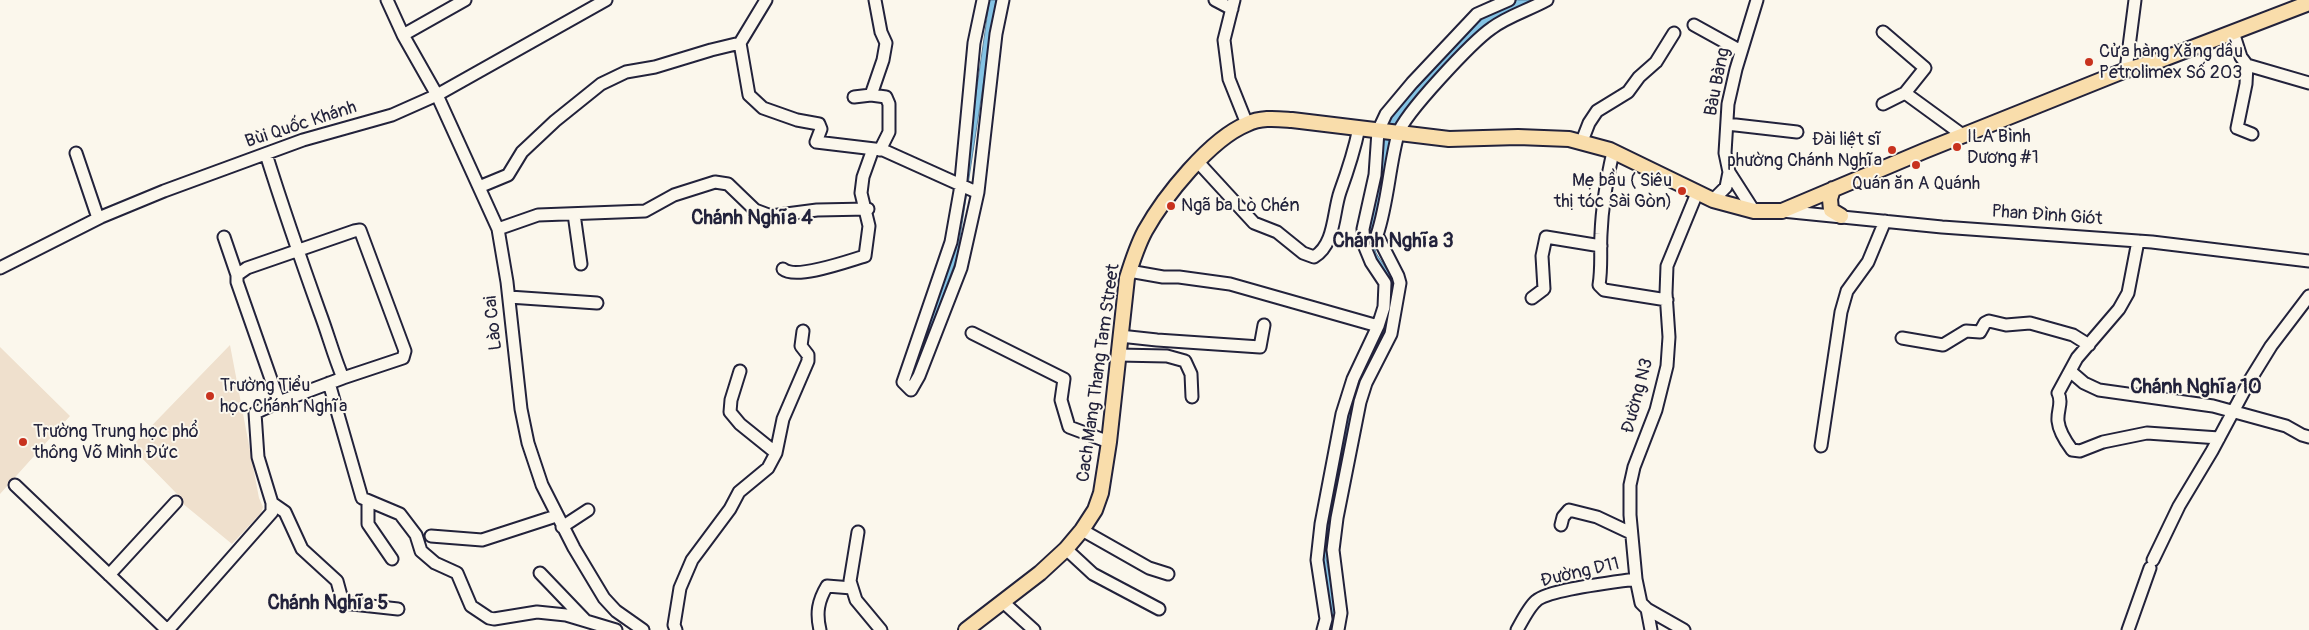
<!DOCTYPE html>
<html>
<head>
<meta charset="utf-8">
<style>
  body { margin:0 }
  canvas { display:block; background:#fbf7ec }
</style>
</head>
<body>
<canvas width="2309" height="630"></canvas>
<script>
const ctx = document.querySelector('canvas').getContext('2d');
ctx.lineJoin = 'round';
function paint(path, color) {
  ctx.fillStyle = color;
  ctx.fill(path, 'evenodd');
}
function stroke(path, color, width, dash) {
  ctx.strokeStyle = color;
  ctx.lineWidth = width;
  ctx.lineCap = dash ? 'butt' : 'round';
  ctx.setLineDash(dash || []);
  ctx.stroke(path);
}
function label(font, color, halo, rows, align = 'center') {
  ctx.font = font + ' Pangolin,sans-serif';
  ctx.lineWidth = 4;
  ctx.setLineDash([]);
  ctx.textBaseline = 'middle';
  ctx.strokeStyle = halo;
  ctx.fillStyle = color;
  for (const [text, x, y, turn = 0] of rows) {
    ctx.save();
    ctx.translate(x, y);
    ctx.rotate((+turn || 0) * Math.PI / 180);
    ctx.textAlign = isNaN(turn) ? turn : align;
    if (halo) ctx.strokeText(text, 0, 0);
    ctx.fillText(text, 0, 0);
    ctx.restore();
  }
}
paint(new Path2D(`
  M230,345l29,153 4,9 -2,6 -29,31 -50,-41 -2,-6 -49,-50z
  M0,347l70,69 -70,78z`), '#efe0cd');
const water = new Path2D(`
  M990,0h6l-39,257 -47,128 -2,-3 28,-80 33,-160z
  M1518,0h24l-60,32 -83,92 -26,118 3,11 18,28 2,14 -11,46 -30,56 -6,30 -23,131 9,50 -2,22h-7l-7,-72 22,-133 47,-130 -22,-53 12,-58 3,-34 6,-28 85,-98z`);
paint(water, '#84c3e4');
stroke(water, '#5d83a0', 1);
const minor = new Path2D(`
  M387,0l16,35 34,60 61,134 9,53 14,127 7,34 14,42 32,63 30,50 12,13 27,19
  M766,0l-26,43 9,52 14,13 34,12 22,4 2,5 -5,13 67,8 91,41
  M983,0l-9,43 -14,148 -9,51 -48,140 8,8 8,-14 42,-108 17,-76 18,-158 7,-34
  M1215,0l17,9
  M1234,0l-10,40 5,39 18,45
  M1694,25l47,26
  M1883,32l42,36 -20,25 -22,11
  M2233,32l8,25 6,8 -1,19 -9,44 15,6
  M403,35l62,-35
  M2247,65l62,18
  M2126,70l9,-70
  M1905,93l59,43
  M871,95l15,2 3,7v28l-9,18
  M854,97l17,-2 12,-35 3,-17 -5,-11 -6,-32
  M1727,124l70,8
  M1582,141l7,-18 8,-12 31,-19 11,-15 17,-15 18,-29
  M1613,152c-6,26 -11,54 -12,82 -1,17 1,33 -2,51l5,5 63,10
  M76,153l22,65
  M266,154c17,54 35,106 54,159 8,21 14,44 23,65l60,-20 2,-7 -45,-121 -6,1 -107,37 -10,7v7l42,120 64,-24
  M1198,162l56,61 23,9 26,21 11,4c21,-12 19,-45 26,-65 8,-22 14,-40 19,-64
  M479,187l29,-12 14,-23 33,-31 46,-37 25,-12 29,-5 56,-17 29,-7
  M1713,200l13,-13 3,-15
  M1754,211l-25,-39 -4,-19 3,-49 8,-35 21,-69
  M1782,211l160,16 210,15 157,19
  M574,214l7,50
  M498,229l40,-14 107,-4 29,-16 41,-13 13,2 27,26 16,6 46,-6 51,-1
  M224,237l13,38
  M2138,241l-10,52 -9,16 -42,49 -19,35c5,10 -1,17 0,28 1,10 8,21 14,29l8,1 23,-9 44,-9 72,5
  M0,268l101,-51 63,-26 139,-51 89,-25 45,-20 169,-95
  M783,269c13,11 65,-8 82,-13l4,-30 -8,-33 2,-16 10,-28
  M1129,271l34,6h16l51,7 148,42
  M509,297l88,6
  M1532,298l12,-9 -2,-33 4,-19 55,9
  M972,333l92,46 -3,21 8,27 40,15
  M1120,336l37,4 103,7 4,-22
  M1902,338l41,7 23,-14 14,1 5,-9 4,-2 17,4 24,-2 43,12 16,10
  M1118,355l49,1 18,5 6,13 1,23
  M740,371l-9,29 -1,12 10,12 36,29
  M2070,371l14,12 15,7 114,16 73,20 16,9 7,2
  M329,383l33,115 38,16 16,21 5,16 14,12 22,10 14,33 18,12 5,1 43,-7 29,3 50,15
  M1821,446l20,-134 6,-21 21,-29 17,-41
  M15,485l152,145
  M368,501v23l24,35
  M272,503l13,9 17,37 35,32 6,22 55,6
  M1561,525l2,-8 6,-7 28,7 34,16
  M562,527l26,-17
  M1082,530l67,38 19,6
  M858,532l-8,49 6,19 25,30
  M431,536l51,4 74,-24
  M1066,549l27,25 66,35
  M2153,560l26,-54 33,-55 38,-71 21,-34 38,-50
  M540,573l45,47
  M109,575l67,-73
  M1003,602l31,28
  M1647,609l4,21
  M168,630l104,-118v-9l-14,-46 -3,-44 24,-11
  M676,630l-2,-5 6,-37 12,-28 38,-51 9,-17 29,-24 8,-15 7,-34 25,-58v-6l-7,-9 2,-15
  M820,630c-4,-17 -2,-29 7,-44l25,2
  M1323,630l3,-11 -9,-59 4,-36 21,-110 11,-35 25,-53 6,-19 1,-24 -14,-21 -7,-17 -1,-16 12,-54 3,-44 8,-17 26,-31 65,-69 32,-14
  M1338,630l3,-17 -8,-63 4,-32 23,-116 6,-19 25,-49 9,-51 -2,-7 -21,-41c11,-33 12,-68 21,-101 6,-20 75,-93 94,-106 16,-12 37,-18 55,-28
  M1517,630c5,-9 12,-23 19,-29 13,-12 81,-19 100,-22
  M1684,630l-37,-21 -6,-6 -5,-24 -6,-64v-30l4,-18 22,-57 11,-44 2,-29 -3,-44 1,-27 30,-73
  M2128,630l22,-62`);
const major = new Path2D(`
  M1833,189l-3,10 1,11 10,6
  M966,630l74,-57 26,-24 16,-19 13,-20 6,-17 8,-51 18,-164c5,-16 10,-32 18,-47 19,-34 65,-92 102,-107 14,-7 30,-5 45,-4l157,19 69,-2 51,2 41,11 103,50 41,11h28l142,-60 202,-81 32,-9 151,-58`);
stroke(minor, '#22223b', 15);
stroke(major, '#22223b', 18);
stroke(minor, '#fbf7ec', 11);
stroke(major, '#f9ddab', 14);
for (const [x, y, r, color] of [
  [2089,62,5,"#c8321e"],
  [1957,147,5,"#c8321e"],
  [1892,150,5,"#c8321e"],
  [1916,165,5,"#c8321e"],
  [1682,191,5,"#c8321e"],
  [1171,206,5,"#c8321e"],
  [210,396,5,"#c8321e"],
  [23,442,5,"#c8321e"]
]) {
  const dot = new Path2D();
  dot.arc(x, y, r, 0, 2 * Math.PI);
  ctx.fillStyle = color;
  ctx.fill(dot);
  stroke(dot, '#fbf7ec', 2);
}
label('18px', '#22223b', '#fbf7ec', [
  ["Cửa hàng Xăng dầu",2099,52],
  ["Petrolimex Số 203",2099,73],
  ["ILA Bình",1967,137],
  ["Dương #1",1967,158],
  ["Đài liệt sĩ",1882,140,"right"],
  ["phường Chánh Nghĩa",1882,161,"right"],
  ["Mẹ bầu ( Siêu",1672,181,"right"],
  ["thị tóc Sài Gòn)",1672,202,"right"],
  ["Quán ăn A Quánh",1916,184,"center"],
  ["Ngã ba Lò Chén",1181,206],
  ["Trường Tiểu",220,386],
  ["học Chánh Nghĩa",220,407],
  ["Trường Trung học phổ",33,432],
  ["thông Võ Mình Đức",33,453]
], 'left');
label('18px', '#22223b', '#fbf7ec', [
  ["Bàu Bàng",1718,82,-79],
  ["Bùi Quốc Khánh",301,125,-18],
  ["Phan Đình Giót",2047,216,4],
  ["Lào Cai",494,323,-96],
  ["Cach Mang Thang Tam Street",1099,373,-82],
  ["Đường N3",1638,396,-75],
  ["Đường D11",1580,573,-13]
]);
label('bold 20px', '#22223b', '#fbf7ec', [
  ["Chánh Nghĩa 4",752,219],
  ["Chánh Nghĩa 3",1393,242],
  ["Chánh Nghĩa 10",2196,388],
  ["Chánh Nghĩa 5",328,604]
]);
</script>
</body>
</html>
